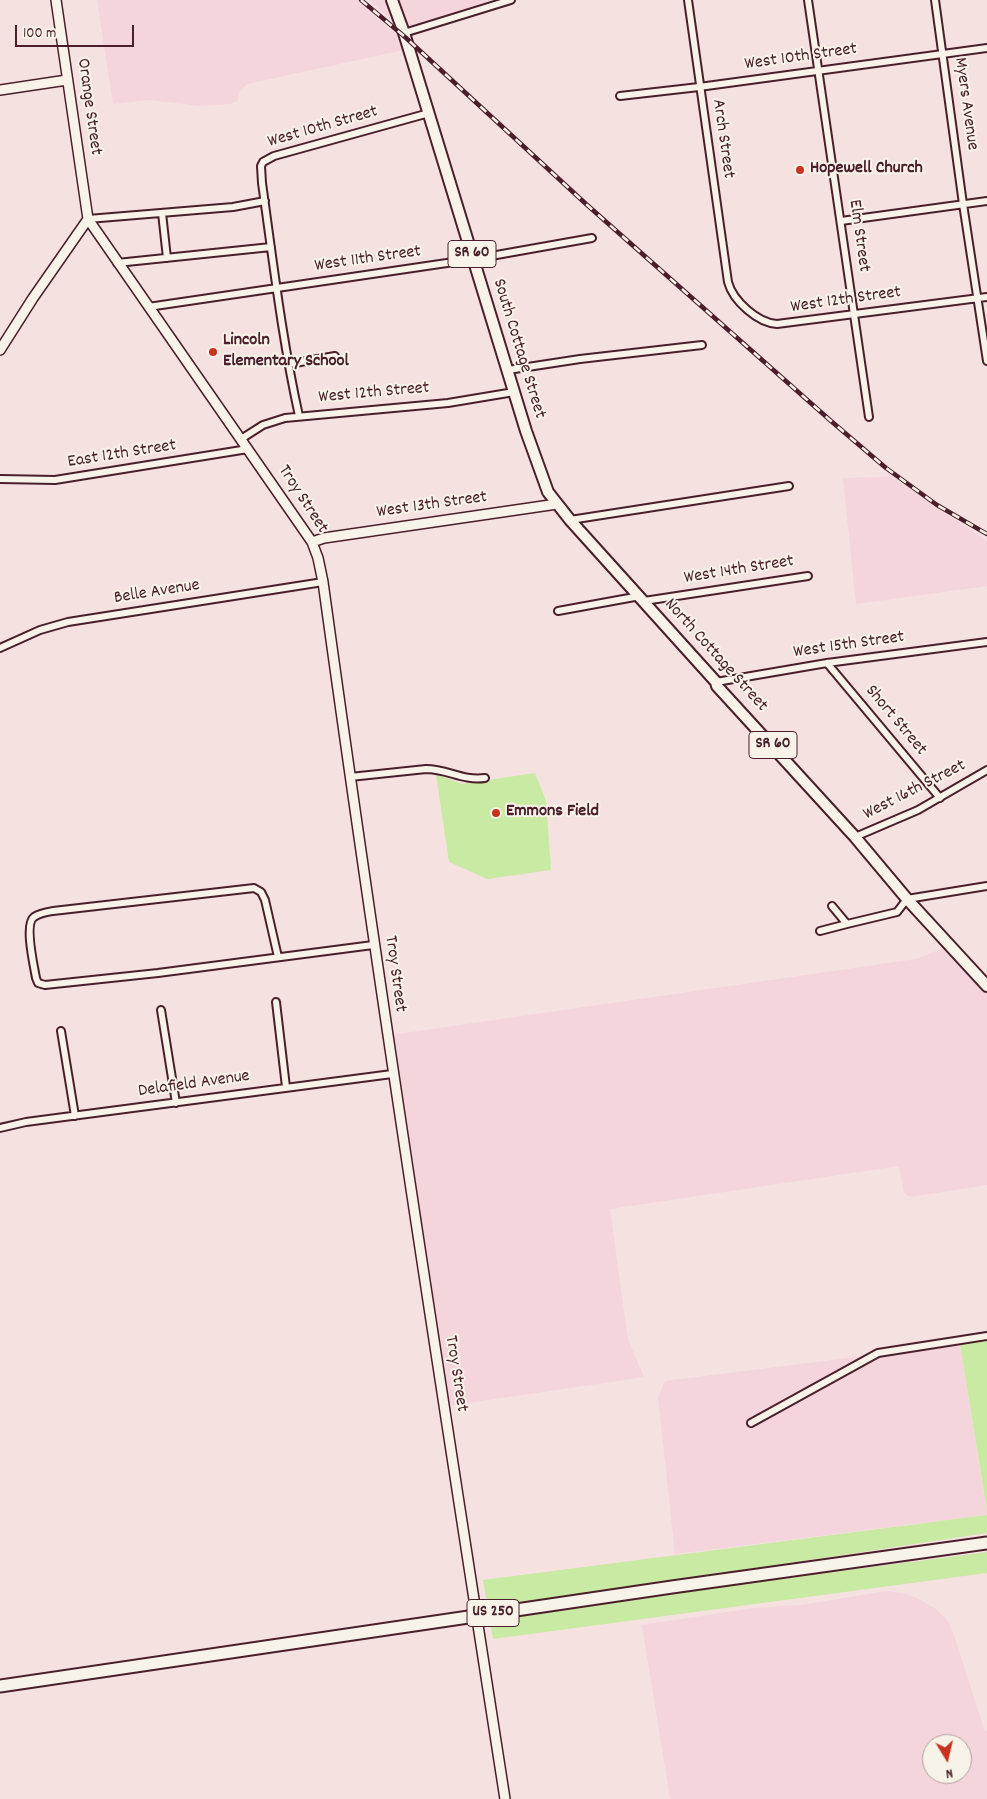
<!DOCTYPE html>
<html>
<head>
<meta charset="utf-8">
<style>
  body { margin:0 }
  #map { position:relative; width:987px; height:1799px; overflow:hidden; background:#f5e1e0; font-family:Dekko,sans-serif }
  canvas { display:block }
  .north { position:absolute; left:922px; top:1734px; width:50px; height:50px; box-sizing:border-box; background:#f7f3e8; border:1px solid #b29e9c; border-radius:50%; rotate:171deg; font-size:14px; font-weight:700; line-height:20px; text-align:center; color:#4a1f2b }
  .north::after { content:''; display:block; margin:auto; width:18px; height:22px; background:#c8321e; clip-path:polygon(50% 0,100% 100%,50% 72%,0 100%) }
  .scale { position:absolute; left:15px; top:25px; width:119px; height:22px; box-sizing:border-box; border:2px solid #4a1f2b; border-top:0; padding-left:6px; font-size:15px; line-height:18px; white-space:nowrap; color:#4a1f2b; -webkit-text-stroke:4px #f7f3e8; paint-order:stroke }
</style>
</head>
<body>
<div id="map">
<canvas width="987" height="1799"></canvas>
<div class="north">N</div>
<div class="scale">100 m</div>
</div>
<script>
const ctx = document.querySelector('canvas').getContext('2d');
ctx.lineJoin = 'round';
function paint(path, color) {
  ctx.fillStyle = color;
  ctx.fill(path, 'evenodd');
}
function stroke(path, color, width, dash) {
  ctx.strokeStyle = color;
  ctx.lineWidth = width;
  ctx.lineCap = dash ? 'butt' : 'round';
  ctx.setLineDash(dash || []);
  ctx.stroke(path);
}
function label(font, color, halo, rows, align = 'center') {
  ctx.font = font + ' Dekko,sans-serif';
  ctx.lineWidth = 4;
  ctx.setLineDash([]);
  ctx.textBaseline = 'middle';
  ctx.strokeStyle = halo;
  ctx.fillStyle = color;
  for (const [text, x, y, turn = 0] of rows) {
    ctx.save();
    ctx.translate(x, y);
    ctx.rotate((+turn || 0) * Math.PI / 180);
    ctx.textAlign = isNaN(turn) ? turn : align;
    if (halo) ctx.strokeText(text, 0, 0);
    ctx.fillText(text, 0, 0);
    ctx.restore();
  }
}
paint(new Path2D(`
  M97,0h259l43,37 5,13 -157,34 -7,7 -3,10 -7,3 -30,2 -51,-6 -36,4z
  M369,0h120l3,9 -84,25z
  M891,477l96,64v45l-131,18 -13,-126z
  M946,947l41,47v191l-77,12 -6,-4 -5,-27 -289,43 18,131 16,37 -196,29 -57,-371 525,-76z
  M960,1344l27,171 -312,39 -17,-157 7,-16z
  M887,1591l17,2 13,5 19,11 12,12 6,14 30,94 3,3v67h-317l-28,-174 112,-17 47,-3zM932,1744h30v30h-30z`), '#f4d5db');
paint(new Path2D(`
  M535,773l11,28 5,69 -64,9 -38,-17 -13,-88 26,10z
  M987,1340v171l-27,-167z
  M987,1515v18l-499,76 -5,-29z
  M987,1552v21l-494,66 -3,-18 252,-37z`), '#c8eaa3');
const street = new Path2D(`
  M688,0l40,282c5,19 30,41 49,42l210,-27
  M808,0l61,417
  M935,0l28,204 24,157
  M404,33l107,-33
  M620,96l79,-9 288,-39
  M162,213l5,45
  M88,219l145,-12 32,-6
  M841,221l146,-20
  M117,263l154,-16
  M148,307l326,-48 118,-21
  M289,364l46,-8
  M508,370l72,-11 122,-14
  M299,416c-17,-77 -26,-155 -37,-233l-1,-17 2,-4 11,-6 155,-43
  M241,439l22,-14 22,-7 163,-15 66,-11
  M0,479l55,1 193,-31
  M570,520l219,-34
  M644,601l164,-25
  M558,611l82,-15
  M0,648l40,-18 28,-8 255,-40
  M827,663l113,135
  M716,682l111,-19 160,-21
  M350,777l76,-8c22,0 36,12 59,9
  M855,837l63,-27 69,-40
  M832,906l15,18 50,-12 10,-13 80,-13
  M820,931l27,-7
  M278,957l-13,-57 -4,-8 -7,-4 -201,23c-6,1 -13,2 -19,6 -10,7 0,49 2,61l2,5 7,2 113,-12 215,-28
  M276,1002l10,85
  M161,1010l15,93
  M61,1031l14,85
  M0,1128l26,-6 366,-48
  M751,1423l127,-70 109,-17`);
const secondary = new Path2D(`
  M56,0l32,219 224,323 6,16 5,24c56,407 119,812 182,1217
  M0,90l67,-10
  M0,350l33,-52 55,-79
  M312,542l12,-4 233,-34`);
const primary = new Path2D(`
  M392,0l12,33 122,398 22,61 22,28 146,162 1,4 138,151 52,62 80,87`);
const highway = new Path2D(`
  M0,1686l672,-99 315,-44`);
stroke(street, '#4a1f2b', 10);
stroke(secondary, '#4a1f2b', 12);
stroke(primary, '#4a1f2b', 14);
stroke(highway, '#4a1f2b', 15);
stroke(street, '#f7f3e8', 6);
stroke(secondary, '#f7f3e8', 9);
stroke(primary, '#f7f3e8', 10);
stroke(highway, '#f7f3e8', 11);
const rail = new Path2D(`
  M361,0l44,37 181,167 245,217 55,47 51,37 50,29`);
stroke(rail, '#4a1f2b', 4.5);
stroke(rail, '#f7f3e8', 2.5, [8]);
for (const [x, y, r, color] of [
  [800,170,5,"#c8321e"],
  [213,352,5,"#c8321e"],
  [496,813,5,"#c8321e"]
]) {
  const dot = new Path2D();
  dot.arc(x, y, r, 0, 2 * Math.PI);
  ctx.fillStyle = color;
  ctx.fill(dot);
  stroke(dot, '#f7f3e8', 2);
}
for (const [x, y, w] of [
  [472,254,48],
  [773,745,48],
  [493,1613,52]
]) {
  const box = new Path2D();
  box.roundRect(x - w / 2, y - 13.5, w, 27, 4);
  ctx.fillStyle = '#f7f3e8';
  ctx.fill(box);
  stroke(box, '#4a1f2b', 1);
}
label('bold 16px', '#4a1f2b', null, [
  ["SR 60",472,254],
  ["SR 60",773,745],
  ["US 250",493,1613]
]);
label('18px', '#4a1f2b', '#f7f3e8', [
  ["West 10th Street",801,58,-8],
  ["Myers Avenue",965,104,82],
  ["Orange Street",88,107,82],
  ["West 10th Street",323,128,-16],
  ["Arch Street",722,139,82],
  ["Elm Street",858,236,82],
  ["West 11th Street",368,260,-8],
  ["West 12th Street",846,301,-8],
  ["South Cottage Street",518,349,73],
  ["West 12th Street",374,394,-5],
  ["East 12th Street",122,455,-9],
  ["Troy Street",302,500,57],
  ["West 13th Street",432,506,-8],
  ["West 14th Street",739,571,-9],
  ["Belle Avenue",157,593,-9],
  ["West 15th Street",849,646,-8],
  ["North Cottage Street",715,656,48],
  ["Short Street",895,721,50],
  ["West 16th Street",915,791,-27],
  ["Troy Street",394,974,82],
  ["Delafield Avenue",194,1085,-8],
  ["Troy Street",455,1374,81]
]);
label('bold 18px', '#4a1f2b', '#f7f3e8', [
  ["Hopewell Church",810,170],
  ["Lincoln",223,342],
  ["Elementary School",223,363],
  ["Emmons Field",506,813]
], 'left');
</script>
</body>
</html>
